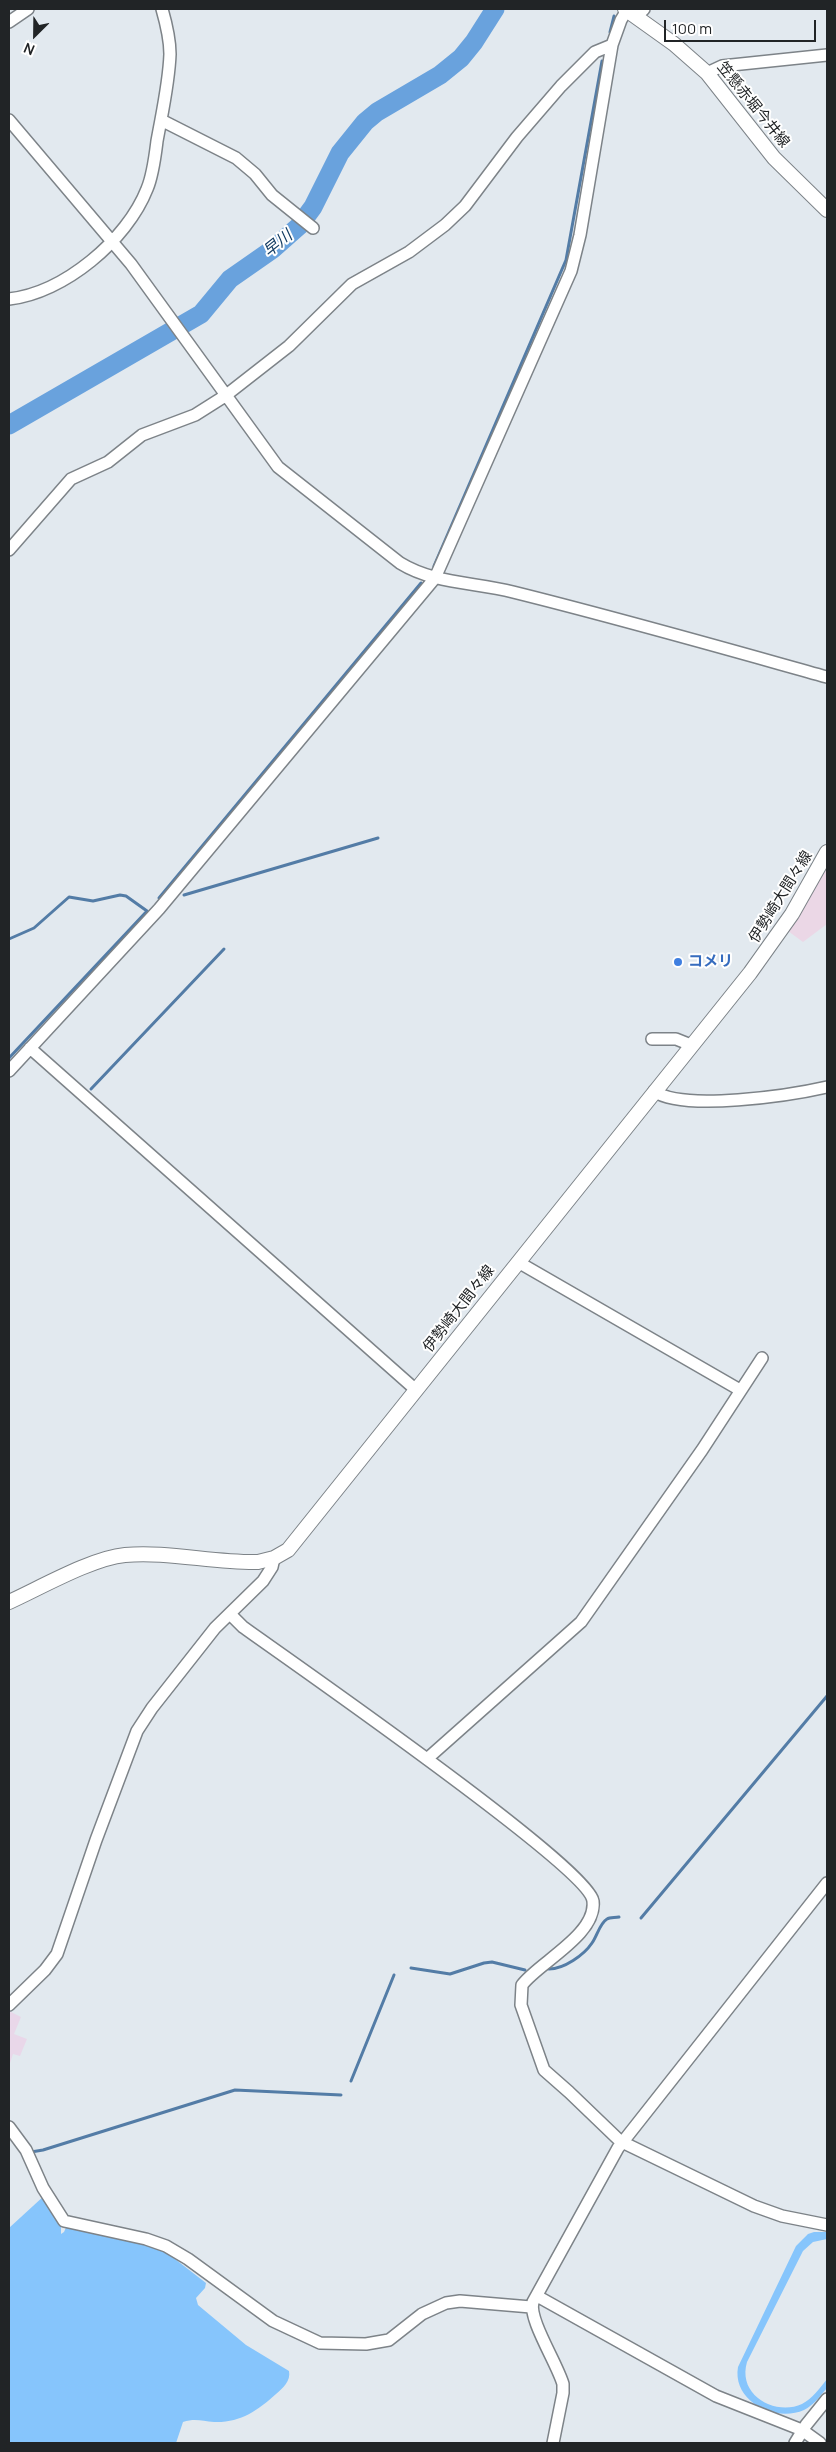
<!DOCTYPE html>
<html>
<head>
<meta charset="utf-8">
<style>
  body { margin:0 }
  #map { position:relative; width:836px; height:2452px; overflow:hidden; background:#e2e9ef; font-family:Manrope,sans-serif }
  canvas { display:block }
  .frame { position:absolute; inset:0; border:10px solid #212426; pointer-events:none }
  .north { position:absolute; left:10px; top:10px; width:50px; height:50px; -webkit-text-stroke:4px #fff; paint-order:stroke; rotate:203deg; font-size:14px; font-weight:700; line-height:20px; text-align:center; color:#212426 }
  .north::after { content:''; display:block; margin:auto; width:18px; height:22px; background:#212426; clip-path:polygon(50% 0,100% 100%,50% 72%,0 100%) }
  .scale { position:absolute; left:664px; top:20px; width:152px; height:22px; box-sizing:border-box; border:2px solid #212426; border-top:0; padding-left:6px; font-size:15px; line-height:18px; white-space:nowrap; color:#212426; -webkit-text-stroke:4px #fff; paint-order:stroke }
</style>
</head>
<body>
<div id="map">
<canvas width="836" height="2452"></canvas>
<div class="frame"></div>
<div class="north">N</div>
<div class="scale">100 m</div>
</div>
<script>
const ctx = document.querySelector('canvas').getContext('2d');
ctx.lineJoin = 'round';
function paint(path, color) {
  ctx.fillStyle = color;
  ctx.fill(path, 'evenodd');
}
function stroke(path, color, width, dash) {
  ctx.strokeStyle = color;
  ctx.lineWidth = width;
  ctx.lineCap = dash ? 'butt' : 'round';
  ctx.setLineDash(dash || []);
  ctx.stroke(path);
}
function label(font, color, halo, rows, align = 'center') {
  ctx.font = font + ' Manrope,"Noto Sans JP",sans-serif';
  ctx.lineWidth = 4;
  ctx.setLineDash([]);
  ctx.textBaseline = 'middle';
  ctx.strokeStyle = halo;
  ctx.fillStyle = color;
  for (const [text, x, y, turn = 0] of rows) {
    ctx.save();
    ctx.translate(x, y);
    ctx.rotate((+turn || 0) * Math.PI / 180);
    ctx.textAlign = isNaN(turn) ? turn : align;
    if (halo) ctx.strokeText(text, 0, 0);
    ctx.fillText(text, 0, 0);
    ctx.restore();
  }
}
paint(new Path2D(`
  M827,866v58l-24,18 -15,-11z`), '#ebd7e6');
paint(new Path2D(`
  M9,2011l12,6 -7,17 13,5 -7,17 -7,-2 -3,9z`), '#e9d7e9');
paint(new Path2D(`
  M45,2195l16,26v13l3,-2 3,-7 68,14 27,10 44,34 -1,5 -9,10 2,7 48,40 43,26c2,10 -6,17 -13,23 -19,17 -36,29 -62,28 -12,-1 -19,-4 -31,0l-7,21h-167v-215z
  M814,2232h13v7l-14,3 -10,9 -56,111c-10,34 29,54 55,42 10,-5 18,-16 25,-25v9c-7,8 -13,17 -23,22 -29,13 -72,-9 -66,-43l58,-121 12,-12z`), '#86c5fc');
stroke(new Path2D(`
  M610,32l4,-16
  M434,566l132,-306 36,-199
  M184,895l194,-57
  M159,898l262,-315
  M9,939l25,-11 35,-31 24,4 27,-6 6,1 21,15 -138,147
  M91,1089l133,-140
  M641,1918l186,-222
  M411,1968l39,6 34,-11 8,-1 33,8
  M549,1969c15,0 35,-14 43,-26 5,-7 8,-20 15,-24 3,-2 8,-1 12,-2
  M351,2081l43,-106
  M31,2152l12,-2 192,-60 106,5`), '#537ca6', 3);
stroke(new Path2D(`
  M9,425l192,-111 29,-35 43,-30 26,-23 14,-19 27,-54 25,-31 12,-10 63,-37 21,-17 13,-16 21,-33`), '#69a2dd', 19);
const minor = new Path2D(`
  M636,17l8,-8
  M9,22l19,-13
  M707,73l15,-7 105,-11
  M9,120l122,144 147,203 122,96c34,21 75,19 113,29 105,26 210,56 314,85
  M161,120l75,38 19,16 17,21 41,33
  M9,299c55,-6 118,-59 138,-110 6,-14 8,-32 10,-48 5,-28 12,-58 13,-87 0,-15 -4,-31 -8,-45
  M9,550l62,-71 37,-17 34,-27 53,-20 30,-19 64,-50 63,-62 57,-32 36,-27 20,-19 52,-69 44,-51 34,-34 17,-7
  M652,1039h24l15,6
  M30,1048l386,342
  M9,1071l150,-162 276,-331 136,-307 9,-36 32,-190 9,-25 6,-10
  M654,1091c29,21 138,4 173,-4
  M518,1262l222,128
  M230,1614l13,13c46,33 346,241 350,274 4,34 -55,62 -71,84l-1,20 23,65 25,22 51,49 134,65 28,10 45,9
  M428,1758l153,-136 121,-172 60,-92
  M9,2005l36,-35 12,-16 39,-114 41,-109 15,-23 63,-80 48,-47 9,-14 2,-9
  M9,2127l17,23 17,38 21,33 82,18 20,7 22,13 85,62 47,22 46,1 23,-4 33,-26 24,-11 14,-2 71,6
  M537,2296l179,100 86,34 18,13
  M553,2443l10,-50v-9c-6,-21 -35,-65 -30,-82l85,-154 209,-265
  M795,2443l11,-18 21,-26`);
const major = new Path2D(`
  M625,9l49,35 33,29 67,85 53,52
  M9,1602c31,-14 83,-44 116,-47 41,-4 90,8 133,7l16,-4 14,-8 462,-577 42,-59 35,-62`);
stroke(minor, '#7d8388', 14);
stroke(major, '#7d8388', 16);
stroke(minor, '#fff', 11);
stroke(major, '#fff', 14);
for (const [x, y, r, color] of [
  [678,962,5,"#3f7fe0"]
]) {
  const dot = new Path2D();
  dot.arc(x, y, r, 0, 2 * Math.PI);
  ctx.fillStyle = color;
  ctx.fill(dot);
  stroke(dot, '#fff', 2);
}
label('15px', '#212426', '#fff', [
  ["笠懸赤堀今井線",753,105,51],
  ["伊勢崎大間々線",781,897,-58],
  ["伊勢崎大間々線",459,1309,-52]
]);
label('bold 15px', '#366cbe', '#fff', [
  ["コメリ",688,962]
], 'left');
label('italic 16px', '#123b62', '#fff', [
  ["早川",278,244,-39]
]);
</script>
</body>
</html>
